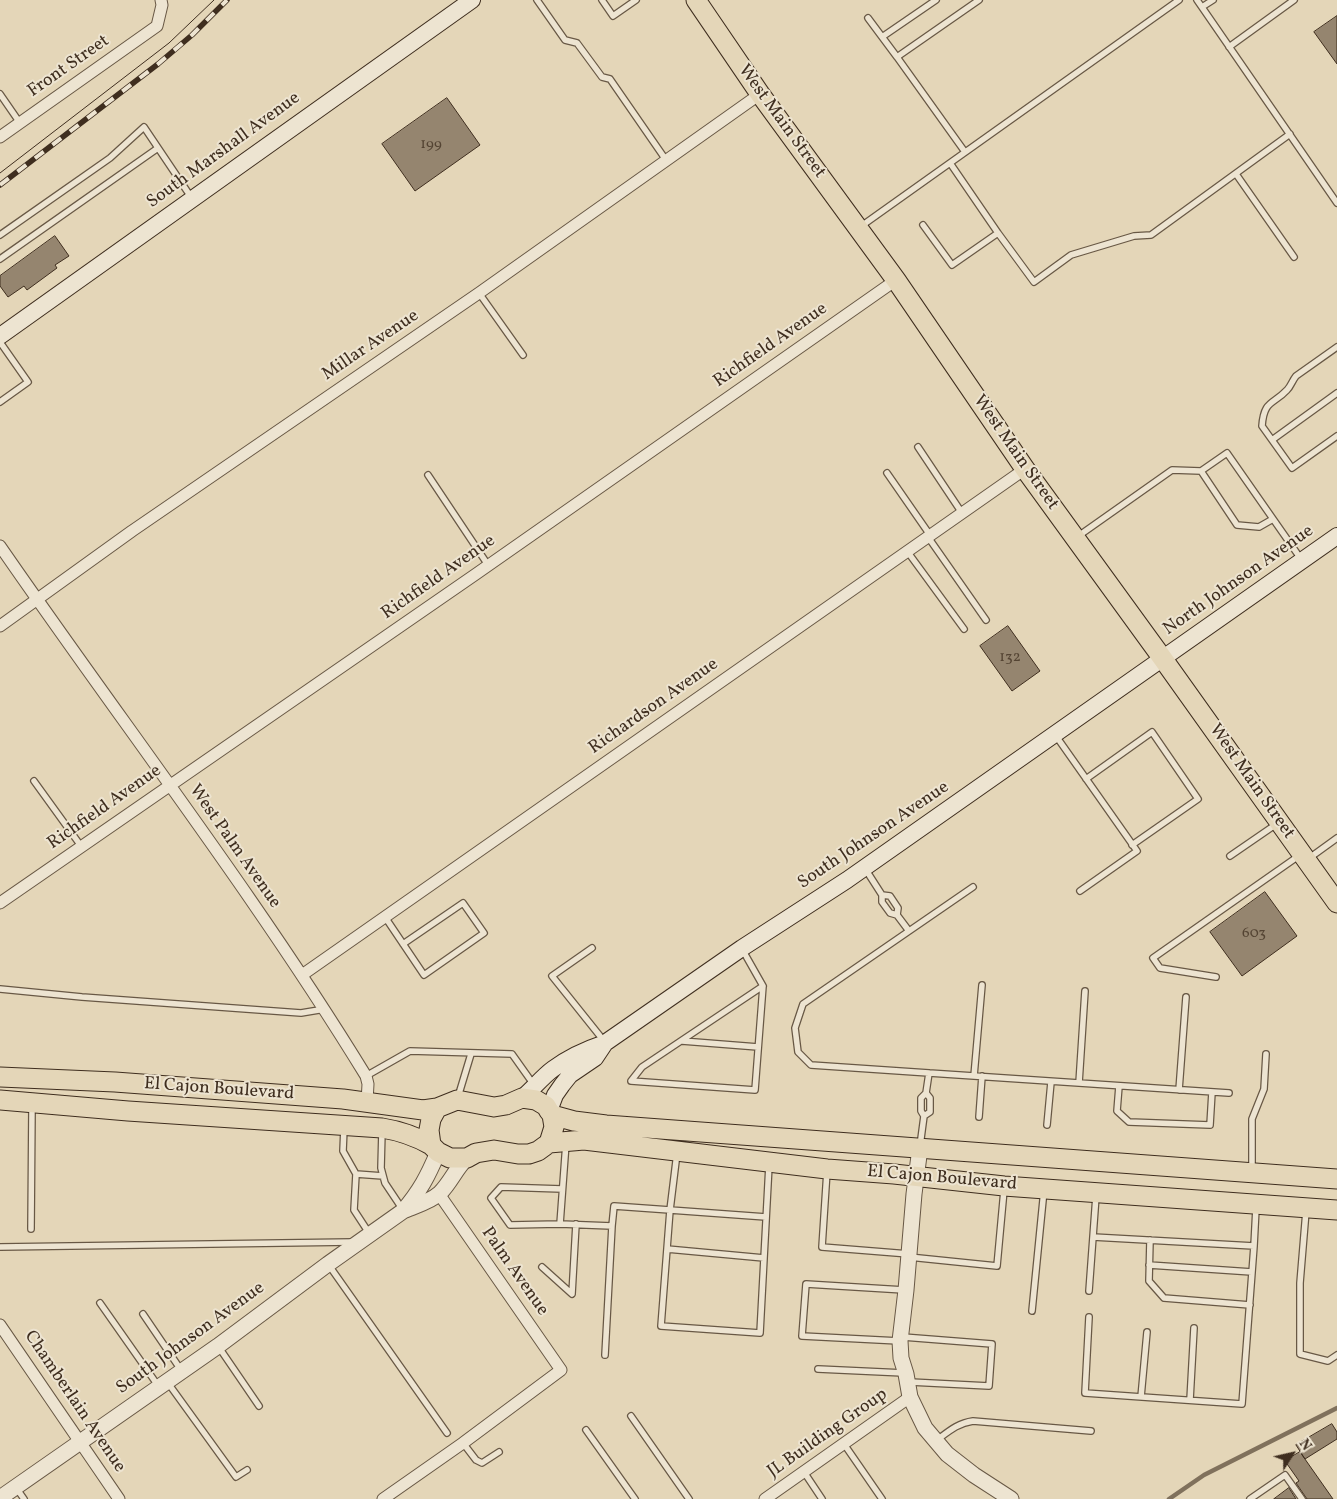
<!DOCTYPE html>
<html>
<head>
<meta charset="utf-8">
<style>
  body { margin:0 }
  #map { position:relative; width:1337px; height:1499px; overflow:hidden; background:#e4d6b8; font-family:Vollkorn,serif }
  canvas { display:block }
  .north { position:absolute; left:1267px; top:1429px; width:50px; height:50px; -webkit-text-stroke:4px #ede4d1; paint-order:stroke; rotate:55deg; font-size:14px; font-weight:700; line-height:20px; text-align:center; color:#3f2e1f }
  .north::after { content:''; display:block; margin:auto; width:18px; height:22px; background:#3f2e1f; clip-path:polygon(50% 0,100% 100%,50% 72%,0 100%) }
</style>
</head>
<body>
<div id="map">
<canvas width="1337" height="1499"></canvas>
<div class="north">N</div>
</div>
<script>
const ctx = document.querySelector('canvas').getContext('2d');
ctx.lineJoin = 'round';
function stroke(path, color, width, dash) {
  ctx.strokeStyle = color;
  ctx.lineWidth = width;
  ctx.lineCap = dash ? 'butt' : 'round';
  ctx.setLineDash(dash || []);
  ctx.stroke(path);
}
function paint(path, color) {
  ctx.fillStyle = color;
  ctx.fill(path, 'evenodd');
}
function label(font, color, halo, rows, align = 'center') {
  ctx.font = font + ' Vollkorn,serif';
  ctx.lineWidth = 4;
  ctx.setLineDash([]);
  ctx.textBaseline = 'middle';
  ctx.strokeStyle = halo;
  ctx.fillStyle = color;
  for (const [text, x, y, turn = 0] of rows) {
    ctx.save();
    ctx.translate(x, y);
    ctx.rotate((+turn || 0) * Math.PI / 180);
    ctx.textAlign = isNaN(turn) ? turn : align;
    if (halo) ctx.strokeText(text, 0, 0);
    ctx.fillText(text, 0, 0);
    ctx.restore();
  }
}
stroke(new Path2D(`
  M1169,1499l35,-24 133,-67`), '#80715c', 4.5);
const building = new Path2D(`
  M1337,16v48l-23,-32z
  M447,98l33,47 -65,46 -33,-47z
  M55,236l14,20 -14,9 2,3 -30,22 -3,-4 -16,11 -8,-11v-10z
  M1008,626l32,45 -28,20 -32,-45z
  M1265,892l32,44 -55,40 -32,-44z
  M1332,1424l5,8v7l-32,20 -9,-14z
  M1300,1452l33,47h-26l-11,-16 3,-2 -14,-20z
  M1289,1488l7,11h-22z`);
paint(building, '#95856f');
stroke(building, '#3f2e1f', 1);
const service = new Path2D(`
  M537,0l28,40 12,3 25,34 8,2 56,81
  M602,0l11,16 23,-16
  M1197,0l140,203
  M1202,7l11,-7
  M868,18l29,39 82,-57
  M882,37l54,-37
  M1229,47l65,-47
  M897,57l68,95
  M0,94l20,29
  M1236,174l58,83
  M923,225l29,40 46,-32 -48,-70
  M860,227l319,-227
  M998,233l36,49 37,-27 63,-19 17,-1 139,-101
  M0,235l110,-77 34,-31 47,70
  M0,259l158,-111
  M479,293l44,62
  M0,342l28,40 -28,20
  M1337,347l-41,29c-4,5 -5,10 -9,14 -14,15 -23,10 -25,36l10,14 65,-47
  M1272,440l20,28 45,-32
  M918,447l44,66
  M887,473l43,62
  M428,475l60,90
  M1273,519l-14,8 -22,-2 -36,-54 26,-18 74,106
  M928,537l58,83
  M1077,537l95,-67 29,1
  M907,551l57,78
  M1056,736l81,115 -57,40
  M1086,779l66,-47 46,67 -66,46
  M34,781l47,65
  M1230,856l48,-33
  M1308,859l29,-21
  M866,870l16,25v7l8,11 7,2
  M882,895l8,1 8,12 -1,7 12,16
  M385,917l39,58 60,-42 -21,-30 -60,41
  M592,948l-40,28 52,65
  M742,949l21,37 -8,104 -124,-9 11,-14 121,-81
  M1216,977l-56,-9 -7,-10 147,-103
  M0,989l82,8 219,16 24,-4
  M682,1041l76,6
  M929,1073l300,20
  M366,1076l44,-25 102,3 22,31
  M974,1076l8,-91
  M1079,1083l6,-92
  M1119,1086l-2,25 12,11 81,3 2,-33
  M1179,1090l7,-93
  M458,1097l13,-43
  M924,1116l6,-4v-14l-4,-5
  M979,1117l3,-41
  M1047,1125l4,-43
  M344,1128l-1,23 13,23 -2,36 15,23
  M382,1131l-1,37 4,15 18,27
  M920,1146l4,-30 -3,-5v-13l5,-5 3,-20 -118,-8 -13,-13 -3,-24 8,-24 170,-117
  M1252,1170v-51l12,-30 2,-35
  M827,1171l-5,76 87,7
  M356,1174l27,2
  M562,1189l-61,-2 -10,11 19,27 50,-1 6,-81
  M1306,1211l-6,72v71l28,7 9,-6
  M766,1217l-96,-7 -9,116 99,7 9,-168
  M560,1224l52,2 2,-20 56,4 7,-57
  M31,1229l1,-122
  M1150,1240l-1,41 15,17 86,7
  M1254,1246l2,-38
  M0,1247l352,-5
  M667,1249l97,9
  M909,1257l88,9 7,-76
  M328,1264l119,169
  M1149,1265l103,7
  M542,1267l30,27 4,-70
  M1089,1291l7,-95
  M100,1303l59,84
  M1032,1311l12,-121
  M143,1314l38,56
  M1089,1317l-4,76 157,11 12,-158 -161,-9
  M903,1337l89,7 -3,42 -79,-4
  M899,1341l-97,-5 4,-52 98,6
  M218,1346l41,60
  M605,1355l7,-129
  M818,1369l86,4
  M168,1383l68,94 11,-7
  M1141,1397l6,-65
  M1190,1400l4,-72
  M631,1416l58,83
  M586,1430l49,69
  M937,1440c12,-9 21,-17 36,-19l118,10
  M463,1443l13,17 6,3 17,-11
  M844,1444l38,55
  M804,1472l18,27
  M17,1489l7,10
  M1250,1499l35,-24 17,24`);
const minor = new Path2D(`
  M0,137l157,-111 5,-21 -1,-5
  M0,546c122,177 254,347 366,530l2,8 -1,18
  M0,626l132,-95 347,-238 281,-199
  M0,903l476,-329 420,-294
  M302,975l723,-506
  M0,1325l119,174
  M383,1499l80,-56 98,-73 -122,-176
  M765,1499l145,-102`);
const tertiary = new Path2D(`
  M920,1148l-6,46 -8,96 -6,51 1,17 5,16 4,23 15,31 22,26 27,21 37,24
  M438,1152c-10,24 -18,39 -35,59 12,-5 27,-9 37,-18 11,-11 16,-25 27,-35
  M0,1498l218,-152 110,-82 75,-53`);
const secondary = new Path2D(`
  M0,336l472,-336
  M605,1043l137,-95 105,-68 490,-344
  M522,1098c11,-9 20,-21 31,-29 16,-12 34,-20 52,-26l-10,15 -25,17 -8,10 -7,10 -6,16`);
const primary = new Path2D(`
  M696,0l64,94 136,186 129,189 138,190 174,244
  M0,1077l115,5 228,17 80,11 14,-2 20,-8 37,7 12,-2 16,-7 14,2 10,6 3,5 3,4 2,12 -5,16 -11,8 -9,3h-11l-24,-4 -18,3 -9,5h-17l-12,-6 -7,-7 -2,-15 2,-11 6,-11
  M0,1100l128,11 254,17c19,3 33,8 49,17
  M552,1115l22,6 32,4 731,54
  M549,1143l35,-3 243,29 67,5 110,12 333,24`);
stroke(service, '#685845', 8);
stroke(minor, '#685845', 13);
stroke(tertiary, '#685845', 17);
stroke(secondary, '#3f2e1f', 18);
stroke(primary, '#3f2e1f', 21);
stroke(service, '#ede4d1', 5.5);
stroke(minor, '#ede4d1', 11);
stroke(tertiary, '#ede4d1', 15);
stroke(secondary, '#ede4d1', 16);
stroke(primary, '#e4d6b8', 19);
stroke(new Path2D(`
  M0,173l169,-130 45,-43`), '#3f2e1f', 1);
const rail = new Path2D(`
  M0,185l158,-121 34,-29 35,-35`);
stroke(rail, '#3f2e1f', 5.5);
stroke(rail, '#ede4d1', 4, [11]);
label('15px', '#544433', null, [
  ["199",431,145],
  ["132",1010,658],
  ["603",1254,934]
]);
label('18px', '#3f2e1f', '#ede4d1', [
  ["Front Street",69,67,-35],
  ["West Main Street",781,122,54],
  ["South Marshall Avenue",224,151,-36],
  ["Millar Avenue",371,346,-34],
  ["Richfield Avenue",771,346,-35],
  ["West Main Street",1015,453,55],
  ["Richfield Avenue",439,578,-35],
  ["North Johnson Avenue",1239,581,-35],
  ["Richardson Avenue",654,707,-35],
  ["West Main Street",1251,782,55],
  ["Richfield Avenue",105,808,-35],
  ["South Johnson Avenue",874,836,-34],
  ["West Palm Avenue",234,847,55],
  ["El Cajon Boulevard",219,1090,4],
  ["El Cajon Boulevard",942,1179,5],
  ["Palm Avenue",514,1272,55],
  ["South Johnson Avenue",191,1339,-36],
  ["Chamberlain Avenue",74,1402,56],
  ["JL Building Group",828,1434,-35]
]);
</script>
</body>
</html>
